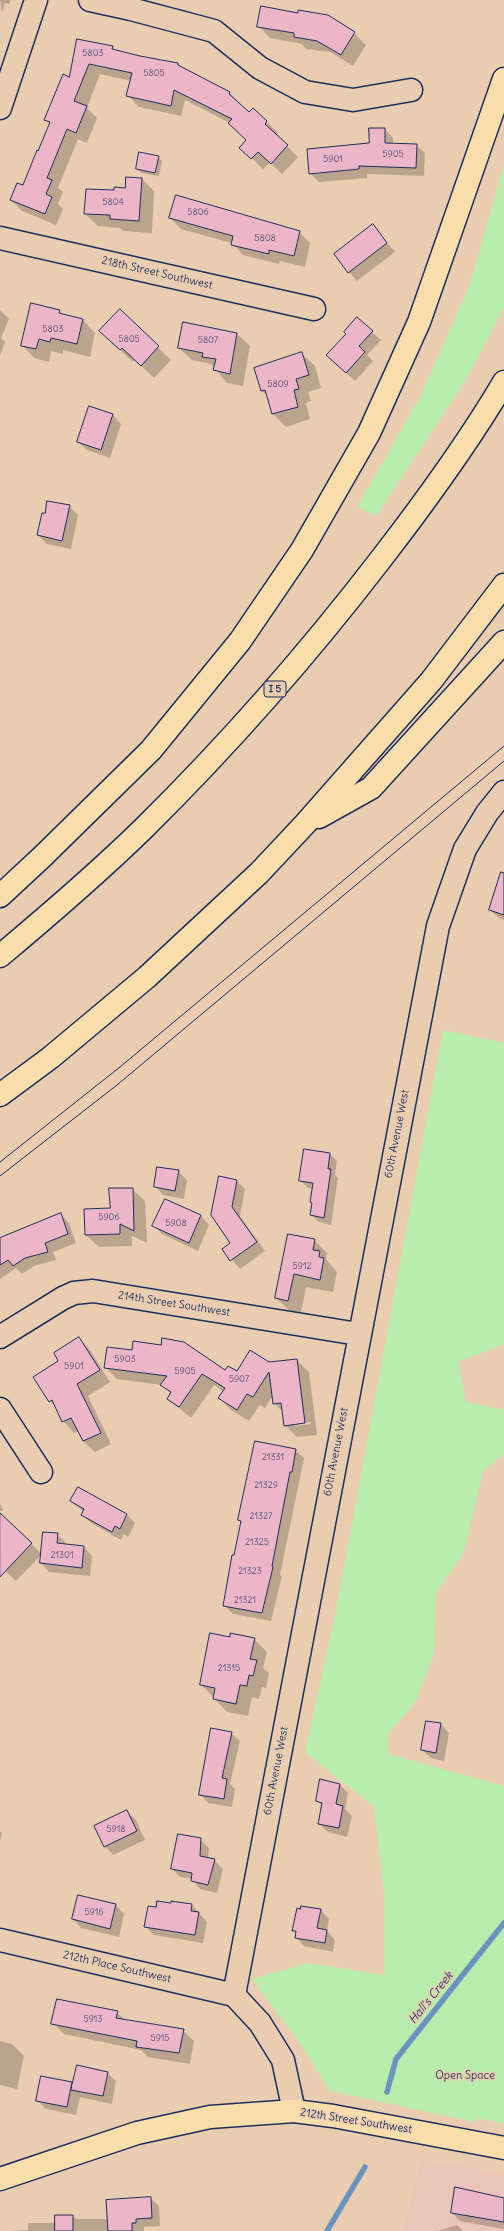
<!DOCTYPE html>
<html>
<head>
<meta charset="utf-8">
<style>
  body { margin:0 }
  canvas { display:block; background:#eacdb1 }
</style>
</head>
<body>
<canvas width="504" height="2231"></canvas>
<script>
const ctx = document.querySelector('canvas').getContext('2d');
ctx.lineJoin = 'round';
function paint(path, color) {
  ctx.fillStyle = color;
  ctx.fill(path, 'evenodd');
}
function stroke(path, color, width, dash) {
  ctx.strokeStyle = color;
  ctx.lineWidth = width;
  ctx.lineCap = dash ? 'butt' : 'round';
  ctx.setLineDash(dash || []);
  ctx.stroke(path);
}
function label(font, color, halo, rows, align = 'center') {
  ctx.font = font + ' Delius,sans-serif';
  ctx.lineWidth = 3;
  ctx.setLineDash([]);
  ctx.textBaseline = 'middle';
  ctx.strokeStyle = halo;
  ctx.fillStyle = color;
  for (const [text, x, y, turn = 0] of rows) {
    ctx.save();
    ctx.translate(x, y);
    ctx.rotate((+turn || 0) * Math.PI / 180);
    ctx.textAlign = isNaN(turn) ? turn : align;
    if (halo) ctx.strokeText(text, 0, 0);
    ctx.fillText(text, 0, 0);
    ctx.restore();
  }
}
paint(new Path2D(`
  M421,2159l83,15v57h-100z`), '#ebc6b8');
paint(new Path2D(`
  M504,164v144l-40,75 -88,133 -19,-9 64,-112 49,-111z
  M443,1030l61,13v301l-46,18 8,40 38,8v44l-21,17 -19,81 -28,41 -2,60 -18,48 -28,33v20l116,32v338l-27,-6 -2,4 -145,-31 -29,-46 -49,-66 56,-16 76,12v-81l-10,-87 -69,-55 31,-142z`), '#b8ecac');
paint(new Path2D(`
  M0,0h11l-2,4 -4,-1 -3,10z
  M259,26l95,7 12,12 -13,21 -23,-14 -24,-3 -4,-5 -32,-6z
  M78,40l34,7 4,4 24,6 38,7 5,4 47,25 19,20 4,-4 25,24 -2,2 22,22 -16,17 -12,-12 -7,7 -22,-21 6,-7 -17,-18 -45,-23 -4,16 -42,-9 -11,-11 3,-15 -31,-7 -13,34 10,10 -10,25 -9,-4 -20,49 5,4 -5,12 5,5 -7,16 -34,-14 -11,-11 13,-14 15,-33 11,-29 -4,-4 24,-42z
  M385,129l8,9v6l23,1 9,8 -1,23 -57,-2v4l-48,4 -9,-9 60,-29z
  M158,157l4,4 -3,15 -18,-3 -4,-5z
  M141,178l13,13 -2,42 -29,-2 -3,-3 -22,-2 -13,-12 30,-23 11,-2z
  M177,196l122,36 11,11 -5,24 -25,-6 -1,3 -36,-9 -11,-12 -51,-14 -11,-11z
  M372,225l23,27 -38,29 -8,-9z
  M0,310l9,9 -8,19 4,4 -5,14z
  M120,310l51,50 -17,18 -19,-18 -2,2 -33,-31z
  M59,311l5,5 19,4 12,13 -5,24 -27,-7v4l-12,-3 -2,11 -15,-4 -12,-13z
  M184,323l53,11 13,12 -7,40 -16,-3 -16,-19 -19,-4 -13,-12z
  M372,332l9,8 -14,15 6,6 -18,20 -19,-17z
  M302,354l13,12 6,22 -13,4 3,9 -5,2 4,16 -24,8 -13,-13 -5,-18 -6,-5z
  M113,415l8,9 -11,34 -23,-8 -9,-8z
  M69,506l9,9 -7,34 -24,-5 -9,-9 7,-21z
  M504,885v35l-5,-2 -9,-8z
  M330,1154l7,7 -2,14 3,3 -7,47 -12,-3 -8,-7 2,-26 -5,-1 -7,-7z
  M178,1171l9,9 -3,19 -21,-4 -8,-9z
  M220,1177l17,4 8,8 -5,27 25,35 -25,18 -17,-20 9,-6z
  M132,1189l13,12 2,42 -15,-7v10l-33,1 -13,-12z
  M165,1200l36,16 8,9 -11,26 -36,-17 -8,-8z
  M60,1214l9,9 7,20 -23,9 3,8 -22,6 -12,8 -6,-6 -16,11v-40z
  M314,1240l13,13 -1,6 11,13 -4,20 -27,-5 -5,26 -12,-3 -13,-12z
  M79,1338l11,12 20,32 -22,14 23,48 -16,8 -12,-11 -5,-10 -4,2 -11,-12 -7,-13 -6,-7 10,-39z
  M297,1360l12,12 8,63 -20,2 -12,-12 -1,-12 -10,-10 -1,-8 -8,13 -5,-3 -11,16 -18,-11 -12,-12 5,-7 -10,-6 -23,33 -23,-19 3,-5 -9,-9 -45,-6 -12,-12 132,6 32,-10zM310,1422l1,2 -17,2v-2z
  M295,1450l9,8 -24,117 2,1 -11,45 -38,-7 -9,-9 17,-83 -2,-2z
  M78,1489l49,26 8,8 -7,14 -4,-3 -3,6 -30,-17 -9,-8 2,-3 -13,-11z
  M0,1504l3,6 -3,1z
  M0,1514l42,40 -26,27 -16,-15z
  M57,1534l9,9v2l18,2 8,9 -2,20 -41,-4 -8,-9z
  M230,1638l24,1 13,13 -4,16 6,5 -3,15 -4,-1 -3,12 -7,-2 -4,19 -21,-4 -26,-28z
  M441,1724l8,9 -5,28 -13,-3 -9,-8z
  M231,1733l9,8 -10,43 5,5 -3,18 -24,-4 -8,-9z
  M340,1785l8,8 -3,16 7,7 -5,21 -19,-5 -9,-8 4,-18 -6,-5z
  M127,1812l9,8 9,20 -32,15 -8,-9z
  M0,1831l2,2 -2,8z
  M200,1839l9,9 -1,11 6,1 9,9 -6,24 -17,-4 -8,-10 -12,-2 -8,-8z
  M172,1902l20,3 15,17 -4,21 -49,-8 -9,-9 12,-17 14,-5z
  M116,1905l8,9 -5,23 -38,-9 -8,-9z
  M321,1910l8,9 -2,12 8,9 -2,12 -29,-6 -8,-9 1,-4 -3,-3z
  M117,2012l9,9 57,9 11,11 -4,23 -42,-7 -7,-7 -77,-16 -11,-11z
  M0,2041l12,3 12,12 -7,33 -17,-4z
  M107,2073l9,8 -4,23 -32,-7 -4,18 -30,-6 -9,-9 5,-23 32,8z
  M150,2198l9,8 1,20 -16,1v4h-137l21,-1v-7h28l17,-7 3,3h33z
  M504,2199v30l-44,-8 -8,-8z
  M457,2225l6,6h-25z`), '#0003');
stroke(new Path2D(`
  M387,2092l9,-33 108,-136
  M327,2231l38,-64`), '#6a94bf', 5.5);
const building = new Path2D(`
  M261,6l37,7v-3l30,5 27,17 -14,23 -24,-14 -23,-4v-4l-37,-6z
  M77,39l36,7 -1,3 28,7 38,7v2l52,27 -1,2 20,18 4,-4 14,13 -2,3 23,21 -17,19 -13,-12 -7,7 -12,-11 7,-8 -18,-17 4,-4 -58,-29 -3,16 -45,-10 6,-23 -43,-9 -15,37 13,5 -11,27 -9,-4 -20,49 5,2 -6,14 6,3 -7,17 -35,-14 7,-17 6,2 14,-35 1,1 12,-29 -6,-2 19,-46 6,3z
  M369,128h16v15l32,1 -1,24 -57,-2v3l-50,5 -2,-25 62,-6z
  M139,152l20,4 -4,17 -19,-4z
  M126,177l16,1 -3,43 -29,-2v-4l-26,-1 2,-25 28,1v-3l11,1z
  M176,195l124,36 -6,25 -25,-6v4l-38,-9 2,-9 -64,-18z
  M373,224l14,19 -39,30 -14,-19z
  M31,303l29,7 -1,3 24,6 -6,25 -26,-6 -1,4 -11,-3 -3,10 -15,-3z
  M120,309l39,37 -18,20 -19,-18 -2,2 -21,-19z
  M357,317l16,14 -14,15 6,6 -19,21 -20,-18 20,-21 -2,-2z
  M183,322l54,11 -7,41 -17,-4 3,-11 -14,-2 1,-4 -25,-5z
  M302,352l7,23 -13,4 3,10 -5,1 4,17 -26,7 -7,-24 -4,1 -7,-23z
  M89,406l24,8 -12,36 -24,-8z
  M47,501l23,4 -8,36 -25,-6 5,-22h3z
  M501,872l3,1v42l-15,-5z
  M304,1149l26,4 -2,16h3l-7,49 -14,-3 2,-12 -2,-1 3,-19 -14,-2z
  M157,1167l22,3 -4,21 -21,-4z
  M219,1176l18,4 -5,27 25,35 -27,19 -8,-12 8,-6 -19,-28z
  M109,1188h24l1,43 -14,-7v10l-35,1 -1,-26 26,-1z
  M165,1199l36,16 -12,28 -37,-17z
  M61,1213l7,21 -23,9 3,9 -23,6 -12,8 -5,-6 -8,5v-27z
  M288,1234l27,5 -2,11 7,1 -1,6 5,1 -4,22 -26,-6 -6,27 -13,-3z
  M79,1337l21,33 -23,14 24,49 -18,8 -12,-23 -9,4 -10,-22 -3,2 -16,-25 25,-16 -4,-8z
  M162,1338l22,4 41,28 3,-4 9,5 13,-21 19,12 28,-3 8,64 -21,3 -3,-23 -8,1 -4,-32 -16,25 -6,-3 -10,16 -19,-12 7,-10 -23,-14 -23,33 -12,-8 4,-7 -11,-7 7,-9 -63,-8 3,-21 25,3 1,-9 28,4z
  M255,1441l41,8 -4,23h-2l-18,94 1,1 -11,46 -39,-7 9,-51h2l7,-34 -3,-1z
  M78,1487l49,27 -7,15 -5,-3 -3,6 -31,-17 3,-6 -14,-8z
  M0,1513l32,30 -32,34z
  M43,1532l15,1 -1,10 27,3 -2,22 -42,-5z
  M210,1633l20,4v-4l25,5 -5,21 7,1 -4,16 -4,-1 -2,11 -7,-1 -4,19 -23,-5 2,-11 -15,-3z
  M426,1721l15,2 -5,30 -15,-3z
  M211,1728l21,4 -10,46 5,1 -3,20 -25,-4z
  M320,1779l20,5 -4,20 7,2 -4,22 -21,-4 4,-21 -6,-2z
  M127,1810l10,21 -33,16 -10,-21z
  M178,1834l23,4 -1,18 15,3 -7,26 -17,-4 1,-8 -21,-4z
  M78,1895l38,9 -6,25 -38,-10z
  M157,1901l14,2v-2l21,3 -1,7 8,1 -4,23 -51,-8 4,-21 8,1z
  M301,1906l20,3 -4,19 10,2 -2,13 -30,-5 1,-7h-4l5,-23 3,1z
  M57,1999l61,12 -2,7 68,11 -5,24 -43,-6 1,-6 -86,-17z
  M77,2065l31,7 -5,24 -32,-6z
  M41,2076l31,6 -5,25 -31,-6z
  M455,2187l49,11v24l-53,-9z
  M151,2197l1,21 -16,1v4h-4v8h-24l-2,-31z
  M55,2215h18v16h-18z`);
paint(building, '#edb5c8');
stroke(building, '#1b2f5e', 1);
const minor = new Path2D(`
  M90,0l41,9 83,22 46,37 45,24 48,8 58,-10
  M0,108l36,-108
  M0,238l314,71
  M0,1337l63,-39 11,-5 19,-2 265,43
  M0,1409l41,63
  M0,1940l234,55
  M294,2111l-11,-51 -23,-37 -26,-28 204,-1069 27,-77 22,-36 17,-21`);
const major = new Path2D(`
  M0,2179l137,-46 73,-16 84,-6 39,5 171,32`);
const highway = new Path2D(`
  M319,817l52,-29 133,-146
  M0,896l42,-39 109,-107 89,-109 62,-91 67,-117 50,-111 85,-243
  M0,956c49,-41 98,-83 144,-128 85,-84 164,-174 237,-269 44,-57 87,-116 123,-177
  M0,1095l50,-37 97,-81 112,-104 46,-49 126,-143 73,-96`);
stroke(minor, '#1b2f5e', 25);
stroke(major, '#1b2f5e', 25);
stroke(highway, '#1b2f5e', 25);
stroke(minor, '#eacdb1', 22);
stroke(major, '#f9deab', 22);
stroke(highway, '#f9deab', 22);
stroke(new Path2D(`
  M0,1162l120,-95 384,-321
  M0,1176l117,-91 387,-324`), '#1b2f5e', 1);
label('9px', '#505078', null, [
  ["5803",93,53],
  ["5805",154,73],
  ["5905",393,154],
  ["5901",333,159],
  ["5804",113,202],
  ["5806",198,212],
  ["5808",265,238],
  ["5803",53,329],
  ["5805",129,339],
  ["5807",208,340],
  ["5809",278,384],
  ["5906",109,1217],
  ["5908",176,1223],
  ["5912",302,1266],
  ["5903",125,1359],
  ["5901",74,1366],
  ["5905",185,1371],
  ["5907",239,1379],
  ["21331",273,1457],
  ["21329",266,1485],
  ["21327",261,1516],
  ["21325",257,1542],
  ["21301",62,1555],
  ["21323",250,1571],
  ["21321",245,1600],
  ["21315",229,1668],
  ["5918",116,1829],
  ["5916",94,1912],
  ["5913",93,2019],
  ["5915",160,2038]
]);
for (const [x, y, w] of [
  [275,689,22]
]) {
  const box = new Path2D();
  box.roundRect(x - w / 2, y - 8, w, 16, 3);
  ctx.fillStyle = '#eacdb1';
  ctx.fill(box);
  stroke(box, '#1b2f5e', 1);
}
label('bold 10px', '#1b2f5e', null, [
  ["I 5",275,689]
]);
label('11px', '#1b2f5e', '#eacdb1', [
  ["218th Street Southwest",157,273,13],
  ["60th Avenue West",397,1134,-79],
  ["214th Street Southwest",174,1304,9],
  ["60th Avenue West",336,1452,-79],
  ["60th Avenue West",276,1771,-79],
  ["212th Place Southwest",117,1967,13],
  ["212th Street Southwest",356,2121,9]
]);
label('11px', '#2b4266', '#eacdb1', [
  ["Open Space",465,2076]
]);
label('italic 12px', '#28406e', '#eacdb1', [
  ["Hall's Creek",431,1998,-51]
]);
</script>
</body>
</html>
